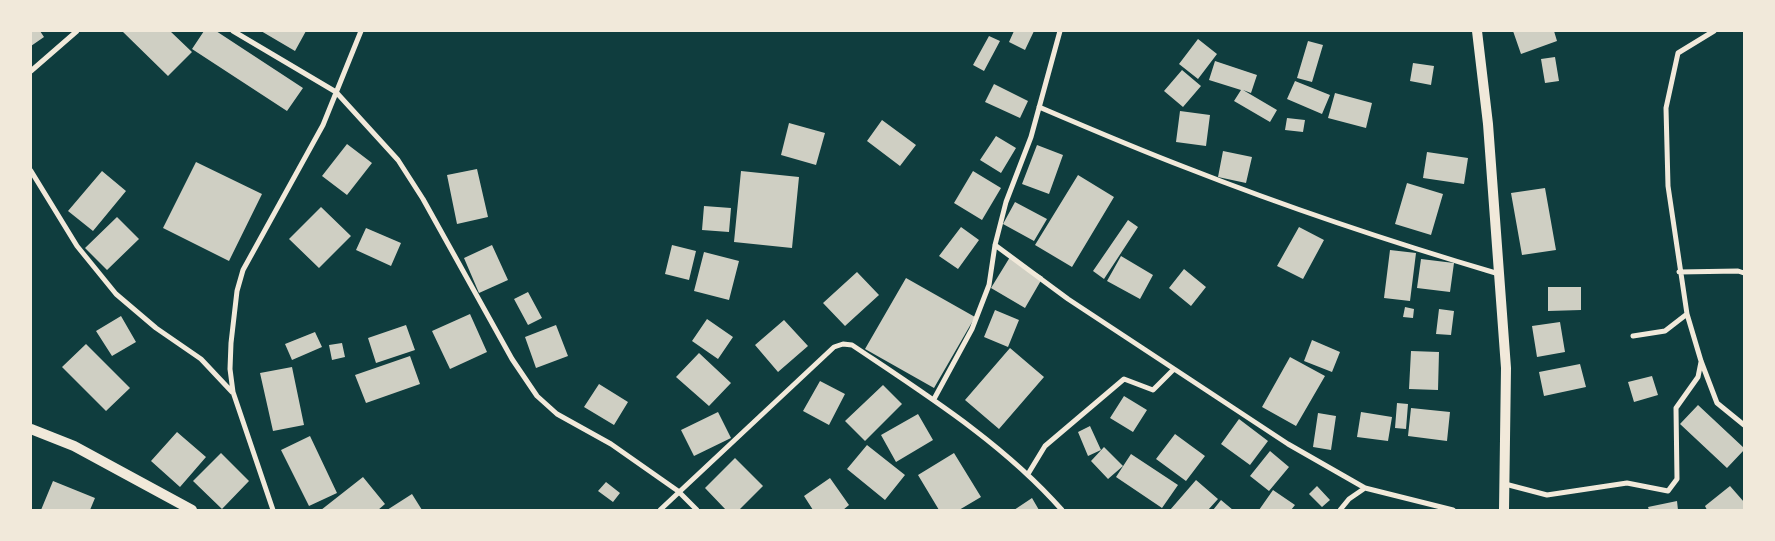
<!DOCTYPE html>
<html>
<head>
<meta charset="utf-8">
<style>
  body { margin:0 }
  #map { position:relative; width:1775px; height:541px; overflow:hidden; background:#0f3d3e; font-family:Bitter,serif }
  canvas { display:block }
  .frame { position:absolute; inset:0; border:32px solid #f1e9da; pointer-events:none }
</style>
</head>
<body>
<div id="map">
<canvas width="1775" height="541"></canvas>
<div class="frame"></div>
</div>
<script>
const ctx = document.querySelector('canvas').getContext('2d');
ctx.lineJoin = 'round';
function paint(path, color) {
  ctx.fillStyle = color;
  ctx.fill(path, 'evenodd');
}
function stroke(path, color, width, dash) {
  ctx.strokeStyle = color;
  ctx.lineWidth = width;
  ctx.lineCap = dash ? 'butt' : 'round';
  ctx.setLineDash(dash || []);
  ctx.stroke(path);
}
paint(new Path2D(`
  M31,31h9l4,6 -13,9z
  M122,31h48l22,21 -24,24z
  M204,31h12l87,57 -16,23 -95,-62z
  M261,31h45l-11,20z
  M1014,31h20l-9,19 -16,-8z
  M1513,31h41l3,10 -36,13z
  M989,36l11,5 -16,30 -11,-6z
  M1198,39l19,15 -19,25 -19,-15z
  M1308,41l15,4 -11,37 -15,-4z
  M1555,57l4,24 -14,2 -4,-24z
  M1215,61l42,14 -6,18 -8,-3 34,20 -7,12 -36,-21 7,-11 -32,-10z
  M1413,63l21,3 -3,19 -21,-4z
  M1182,70l19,16 -18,21 -19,-16z
  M1295,81l35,14 -8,19 -35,-15z
  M994,84l34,17 -8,17 -35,-16z
  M1335,93l37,10 -6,25 -38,-10z
  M1180,111l30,4 -4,31 -30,-4z
  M1287,118l18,2 -2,12 -18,-2z
  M882,120l34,25 -16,21 -33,-25z
  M789,123l36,10 -9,32 -35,-10z
  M996,136l20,12 -15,25 -21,-13z
  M347,144l25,19 -25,32 -25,-19z
  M1037,145l26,10 -14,39 -27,-10z
  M1223,151l29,6 -6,26 -28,-6z
  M1427,152l41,6 -4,26 -41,-6z
  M196,162l66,32 -33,67 -66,-33z
  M477,169l11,48 -31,7 -10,-49z
  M102,171l24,20 -33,40 -25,-20z
  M741,171l58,6 -7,71 -58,-6z
  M973,171l28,17 -19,32 -28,-17z
  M1078,175l36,22 -42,70 -37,-22z
  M1407,183l36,11 -12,41 -36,-11z
  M1545,188l11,62 -34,5 -11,-62z
  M1015,202l32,17 -13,22 -31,-17z
  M704,206l27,2 -2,24 -27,-2z
  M321,207l30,29 -32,32 -30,-29z
  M117,217l22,22 -32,31 -22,-22z
  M1128,220l10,7 -34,52 -11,-8z
  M961,227l18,13 -21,29 -19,-13z
  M1299,227l25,13 -21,39 -26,-13z
  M366,228l35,15 -10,23 -35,-16z
  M492,245l16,35 -29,13 -15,-35z
  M672,245l24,6 -7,29 -24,-6z
  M1390,250l26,3 -6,48 -26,-3z
  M704,252l35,9 -10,39 -35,-9z
  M1121,256l32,19 -13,24 -33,-18z
  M1010,257l33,20 -18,31 -34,-20z
  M1421,259l33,4 -4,29 -33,-4z
  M1184,269l22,18 -15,19 -22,-18z
  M857,272l22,23 -34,31 -22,-23z
  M906,278l69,39 -41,71 -69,-39z
  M1548,287h33v23l-33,1z
  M528,292l14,26 -14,7 -14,-26z
  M1405,307l9,2 -1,9 -10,-1z
  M1439,309l15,2 -3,24 -15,-1z
  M995,310l24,10 -11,27 -24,-10z
  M470,314l17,38 -37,17 -18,-38z
  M121,316l15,26 -24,14 -16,-25z
  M707,319l26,18 -15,22 -26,-18z
  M784,320l24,26 -30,26 -23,-27z
  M1560,322l5,30 -28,5 -5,-31z
  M406,325l9,25 -39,13 -8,-25z
  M556,325l12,31 -32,12 -11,-31z
  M315,332l7,15 -30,13 -7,-16z
  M1312,340l28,12 -8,20 -28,-11z
  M342,343l3,14 -13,3 -3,-15z
  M86,344l44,44 -24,23 -44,-44z
  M1010,348l34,29 -45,52 -34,-29z
  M1411,351l28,1 -1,38 -29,-1z
  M699,353l32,30 -22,23 -33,-29z
  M410,356l10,28 -54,19 -11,-28z
  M1290,357l35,19 -29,50 -34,-19z
  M1580,364l6,23 -42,9 -5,-24z
  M292,367l12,58 -31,6 -13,-58z
  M1652,376l6,19 -24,7 -6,-20z
  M820,381l25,13 -16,31 -26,-14z
  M599,384l29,18 -14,23 -30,-18z
  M883,385l19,19 -37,37 -20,-20z
  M1124,396l23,14 -14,22 -23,-14z
  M1397,403l11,1 -2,25 -11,-1z
  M1698,405l46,43v2l-17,18 -47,-44z
  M1411,408l39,4 -3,29 -39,-5z
  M718,412l13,26 -37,18 -13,-26z
  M1361,412l31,5 -4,24 -31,-4z
  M1318,413l18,3 -5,34 -18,-3z
  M918,414l15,26 -37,22 -15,-27z
  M1239,419l29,22 -18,24 -29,-21z
  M1090,426l11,24 -13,6 -10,-24z
  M177,432l29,25 -26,30 -29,-26z
  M1175,434l30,22 -19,25 -30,-22z
  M310,436l27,57 -28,13 -28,-56z
  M867,445l38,30 -20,25 -38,-31z
  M1104,447l19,19 -15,13 -17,-18z
  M1270,451l19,16 -20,24 -19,-15z
  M221,453l28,28 -27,28 -29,-28z
  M954,453l27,44 -22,13h-20l-21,-35z
  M1131,454l47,31 -16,23 -46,-31z
  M735,458l28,28 -24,24h-13l-21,-22z
  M363,477l22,27 -7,6h-57z
  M830,478l19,27 -6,5h-30l-9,-14z
  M1196,480l22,19 -10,11h-38z
  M53,481l42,17 -5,12h-49z
  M606,482l14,11 -7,9 -15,-11z
  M1317,486l13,14 -8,7 -13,-13z
  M1730,486l14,16v8h-37l-2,-4z
  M1273,490l22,15 -4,5h-32z
  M412,494l10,16h-35z
  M1032,498l7,12h-25z
  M1221,500l12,10h-20z
  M1677,501l1,9h-29l-1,-3z`), '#cfcfc3');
stroke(new Path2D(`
  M233,31l103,61 62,68 25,39 89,160 25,37 20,18 54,30 67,47 19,19
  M1714,31l-36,22 -12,55 2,78 19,128 14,47 16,42 27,22
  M31,71l46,-40
  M1039,107c49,21 98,42 148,61 102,40 207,75 312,106
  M31,171l46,75 39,48 40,34 45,31 31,33
  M995,245l73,54 220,145 77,44 88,22
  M1679,272l59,-1 6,2
  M1633,336l32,-5 22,-17
  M934,399l38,-70 17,-44 6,-40 11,-43 25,-65 29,-106
  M1028,474l17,-28 79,-67 29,11 21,-21
  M1505,484l42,11 80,-12 41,8 9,-12 -1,-71 22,-31 3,-15
  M273,510l-40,-118 -3,-23 1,-26 6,-52 6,-21 80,-145 38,-94
  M660,510l174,-163 9,-3 9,1c73,49 151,98 210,165
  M1340,510l9,-11 16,-11`), '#f1e9da', 5);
stroke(new Path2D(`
  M1477,31l11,93 18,244 -2,142
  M31,429l43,17 118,64`), '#f1e9da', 10);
</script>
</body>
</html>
